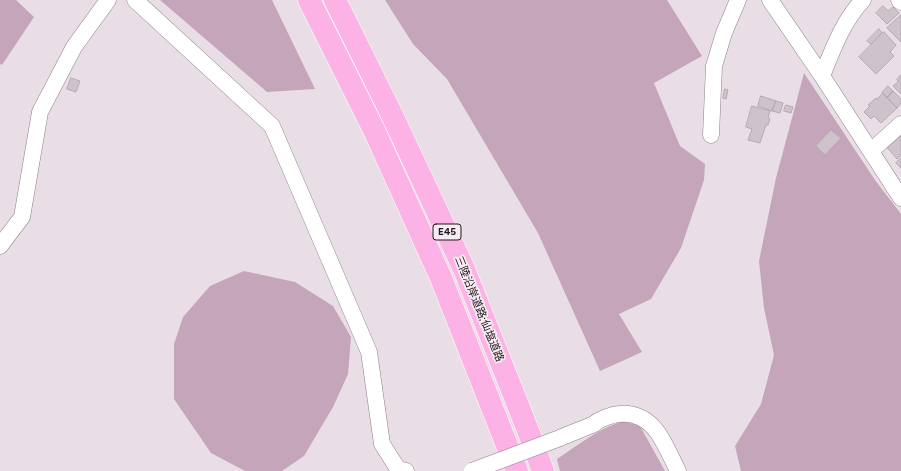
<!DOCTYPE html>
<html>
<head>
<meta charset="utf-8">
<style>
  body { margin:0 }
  canvas { display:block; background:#eadee6 }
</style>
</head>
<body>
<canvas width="901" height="471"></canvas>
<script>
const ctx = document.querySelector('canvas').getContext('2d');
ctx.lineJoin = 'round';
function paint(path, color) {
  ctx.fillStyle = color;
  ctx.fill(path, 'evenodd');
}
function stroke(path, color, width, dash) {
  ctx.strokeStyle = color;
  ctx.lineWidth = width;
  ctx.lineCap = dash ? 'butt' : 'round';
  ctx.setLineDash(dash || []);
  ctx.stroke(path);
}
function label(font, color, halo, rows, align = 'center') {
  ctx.font = font + ' Figtree,"Noto Sans JP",sans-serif';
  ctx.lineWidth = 3.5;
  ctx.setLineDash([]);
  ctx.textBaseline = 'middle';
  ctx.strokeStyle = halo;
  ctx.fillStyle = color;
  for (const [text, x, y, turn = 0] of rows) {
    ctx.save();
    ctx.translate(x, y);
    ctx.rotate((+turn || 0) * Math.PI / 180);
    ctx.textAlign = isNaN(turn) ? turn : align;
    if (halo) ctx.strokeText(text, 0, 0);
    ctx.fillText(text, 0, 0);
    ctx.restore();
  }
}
paint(new Path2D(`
  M0,0h16l18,17 -32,48 -2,-1z
  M160,0h112l43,89 -48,3z
  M385,0h282l35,56 -48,27 26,63 25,18 -1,16 -23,68 -30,51 -32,15 23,38 -42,19 -62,-138 -91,-154 -34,-35z
  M804,73l71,107 26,34v257h-160l-6,-25 26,-42 13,-49 -10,-47 -5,-47 17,-83z
  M244,271l51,11 38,24 18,31 -3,37 -15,33 -29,49 -22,15h-37l-34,-18 -37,-54v-55l9,-27 27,-31z
  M623,421l17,5 25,45h-105l-3,-12c21,-14 41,-30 66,-38z`), '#c5a5ba');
const building = new Path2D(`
  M883,6l5,5 5,-4 6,6 -12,11 -11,-11z
  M901,15v27l-14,-14z
  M879,29l3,4 -11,11 -4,-3z
  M884,32l12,13 -6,7 4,4 -18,18 -17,-17z
  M901,75v19l-8,-8 6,-5 -2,-1z
  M71,78l9,3 -4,11 -9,-3z
  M888,86l5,5 -6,7 -5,-5z
  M725,89l3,1 -2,9 -3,-1z
  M893,91l8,8v4l-4,5 -10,-10z
  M883,93l14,15 -16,15 -7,-7 -3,3 -7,-7 6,-6 -2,-1 8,-7 1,1z
  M761,96l15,5 -4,10 -14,-5z
  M776,101l7,2 -3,10 -8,-2z
  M786,105l7,2 -2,6 -7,-2z
  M752,106l18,5 -2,7 2,1 -2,6h-2l-6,18 -12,-3 4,-11 -6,-2z
  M831,130l10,8 -16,17 -9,-9z
  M901,130v25l-4,4 -12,-14z
  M901,158v10l-5,-5z`);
paint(building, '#cfc3cb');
stroke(building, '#b6aab2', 1);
const minor = new Path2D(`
  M135,0l137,126 97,226 13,92 16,25 8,2
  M770,0l52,76 79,122
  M899,0l2,2
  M822,76c11,-27 21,-55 41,-76
  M711,135l3,-69 10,-33 14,-33
  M871,151l30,-27
  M0,246l22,-29 18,-105 34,-65 34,-47
  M560,438c11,-5 23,-9 34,-14 2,-2 5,-4 8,-5 21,-10 42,-6 56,14 8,12 14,26 20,38`);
const highway = new Path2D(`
  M309,0l65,130 67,148 76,193
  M335,0l57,115 72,154 65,164 14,38`);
stroke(minor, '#8c8188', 17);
stroke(highway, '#fff', 23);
stroke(minor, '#fff', 16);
stroke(highway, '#fcb2e5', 22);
const minorBridge = new Path2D(`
  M472,471l88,-33`);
stroke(minorBridge, '#8c8188', 17, []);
stroke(minorBridge, '#fff', 16);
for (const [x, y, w] of [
  [447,232,28]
]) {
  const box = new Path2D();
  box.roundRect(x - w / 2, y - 8, w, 16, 3);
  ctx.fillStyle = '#f8ebf3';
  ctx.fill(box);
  stroke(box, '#1d181b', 1);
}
label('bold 10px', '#1d181b', null, [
  ["E45",447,232]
]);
label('11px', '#1d181b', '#f8ebf3', [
  ["三陸沿岸道路;仙塩道路",479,309,68]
]);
</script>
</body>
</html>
